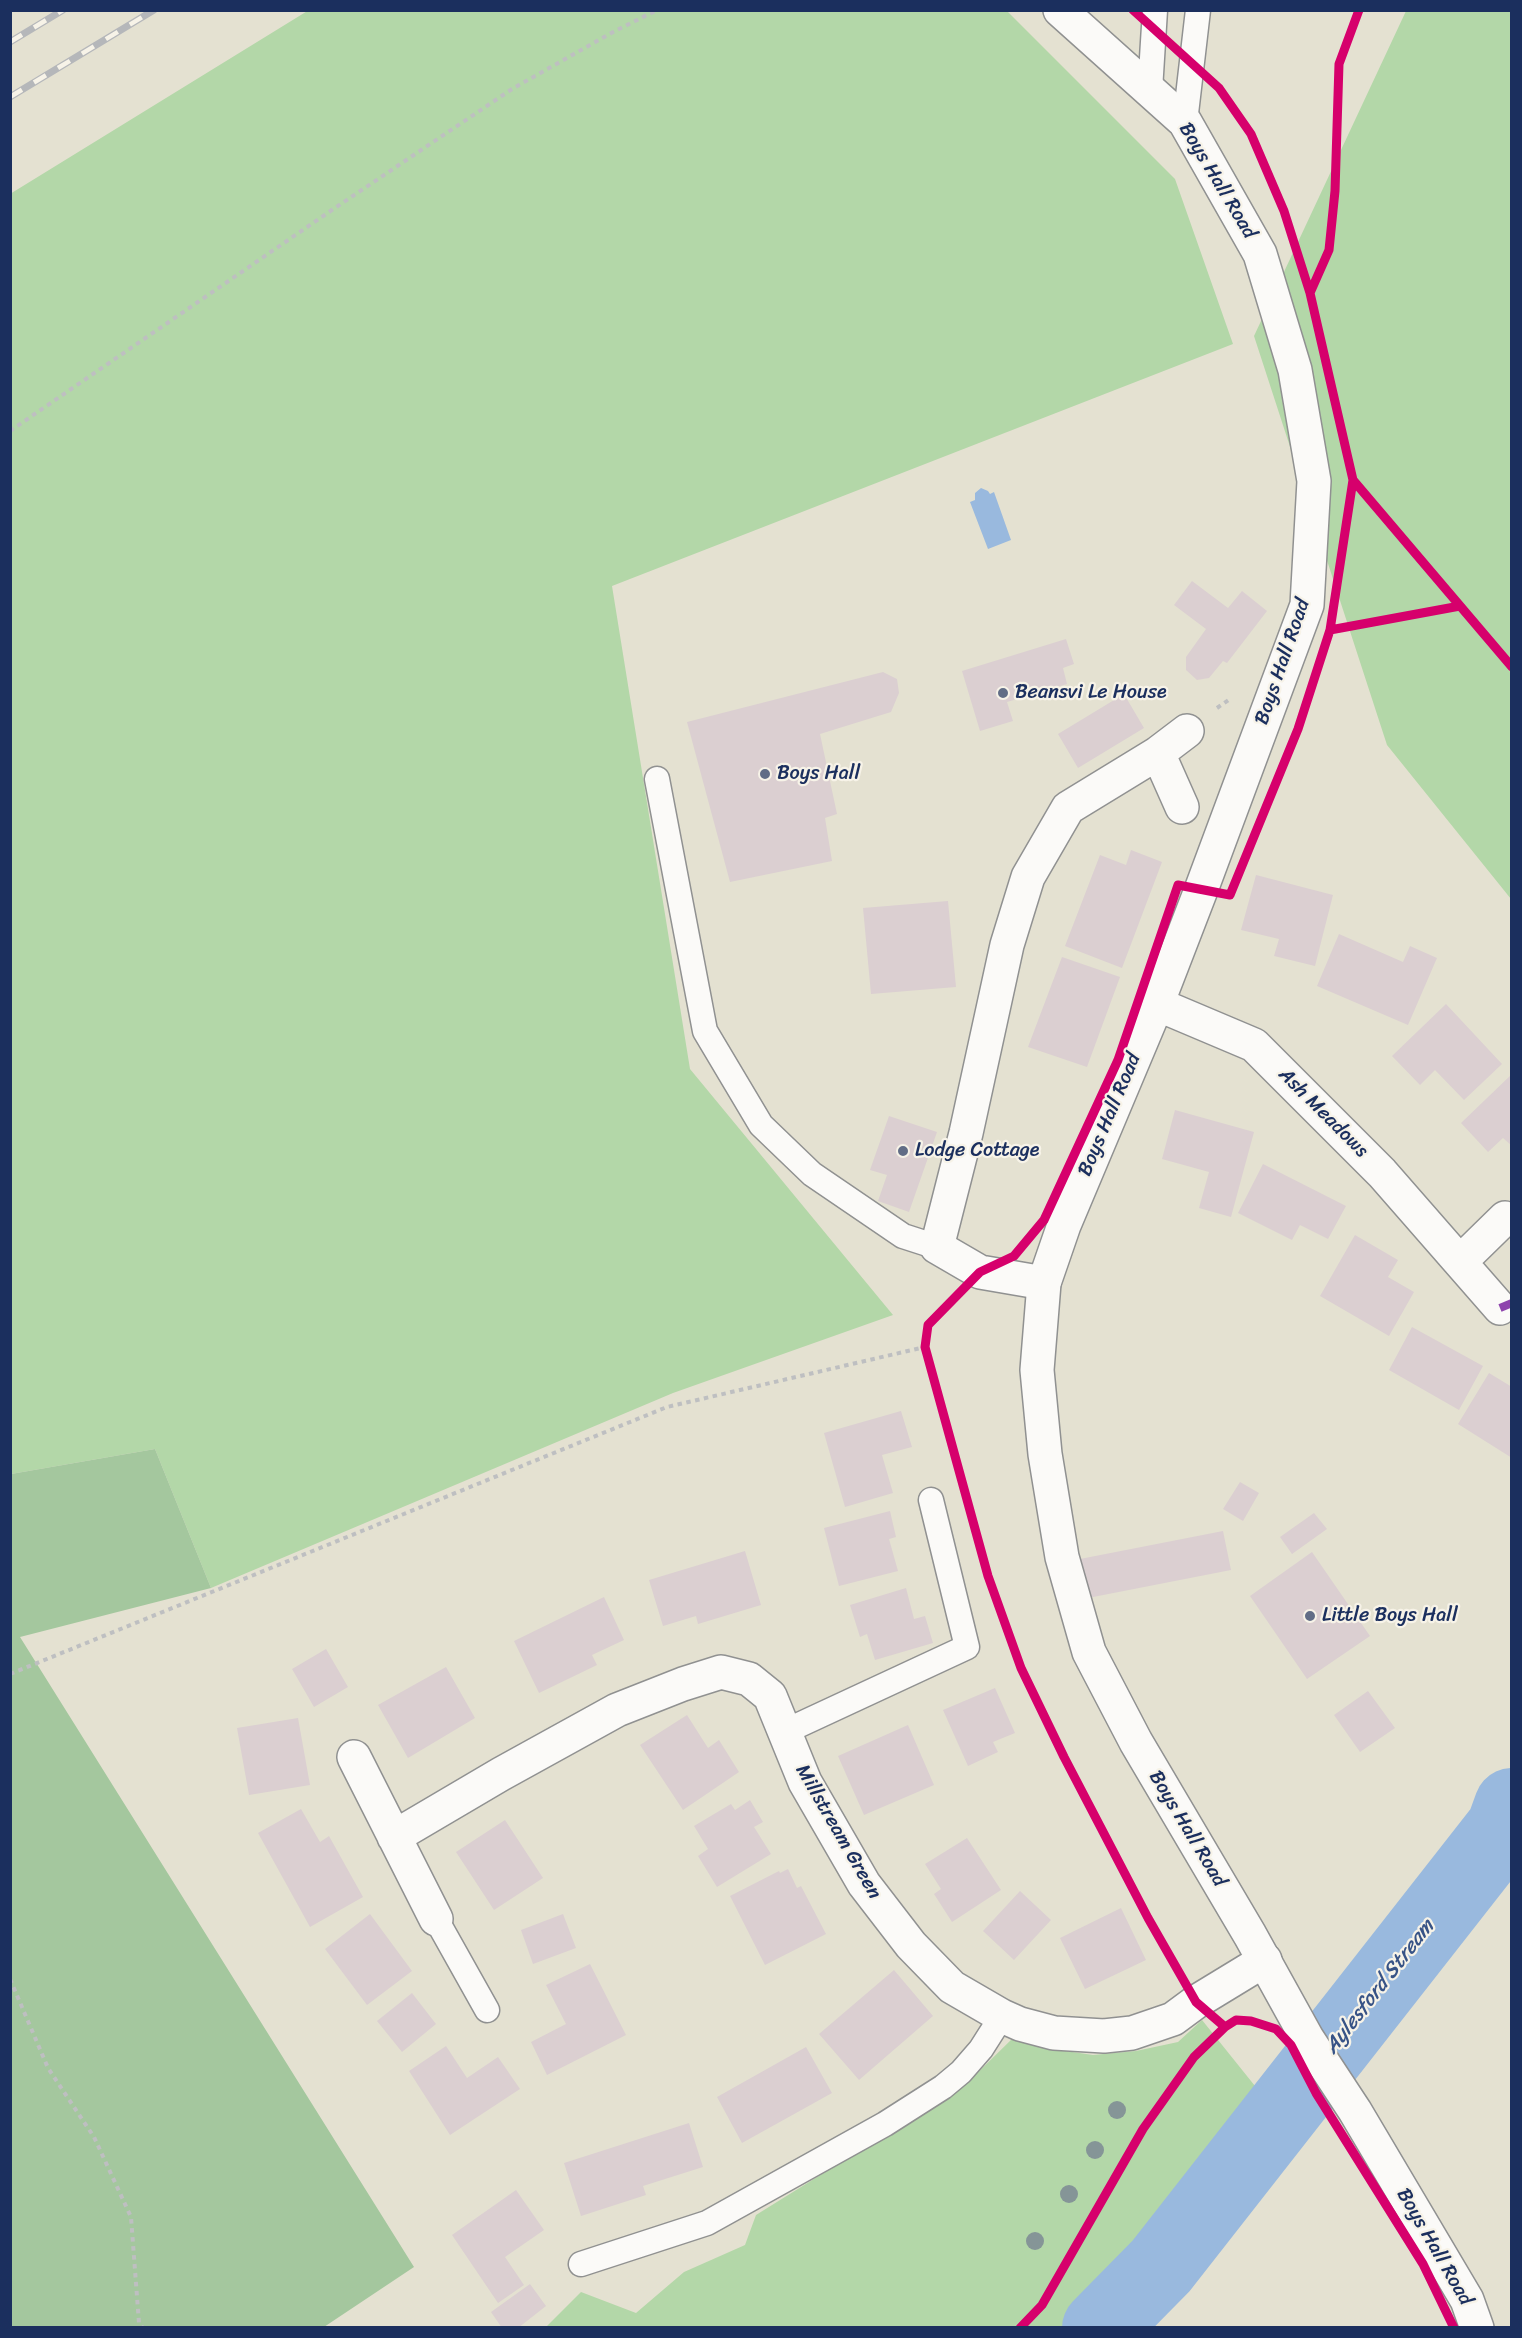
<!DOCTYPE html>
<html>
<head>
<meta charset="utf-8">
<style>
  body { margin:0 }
  #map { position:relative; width:1522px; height:2338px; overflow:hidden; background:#e4e1d1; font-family:Sriracha,sans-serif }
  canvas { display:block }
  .frame { position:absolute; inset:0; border:12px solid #1b2f5e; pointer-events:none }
</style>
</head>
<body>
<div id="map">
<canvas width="1522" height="2338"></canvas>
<div class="frame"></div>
</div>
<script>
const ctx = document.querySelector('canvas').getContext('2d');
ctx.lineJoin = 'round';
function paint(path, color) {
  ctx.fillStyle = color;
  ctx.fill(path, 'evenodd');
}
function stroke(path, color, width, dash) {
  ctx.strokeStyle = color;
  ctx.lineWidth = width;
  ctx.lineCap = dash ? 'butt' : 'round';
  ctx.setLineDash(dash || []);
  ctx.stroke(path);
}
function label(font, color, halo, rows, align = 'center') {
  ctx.font = font + ' Sriracha,sans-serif';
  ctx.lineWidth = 4.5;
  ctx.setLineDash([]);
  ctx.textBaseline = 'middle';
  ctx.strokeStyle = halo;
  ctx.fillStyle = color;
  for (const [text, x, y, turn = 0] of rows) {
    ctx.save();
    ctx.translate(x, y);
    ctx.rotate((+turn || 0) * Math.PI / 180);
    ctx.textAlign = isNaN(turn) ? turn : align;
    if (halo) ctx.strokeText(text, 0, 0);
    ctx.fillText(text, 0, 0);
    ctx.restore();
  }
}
paint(new Path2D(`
  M309,10l698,1 168,168 58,165 -621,242 78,483 203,246 -220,78 -462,195 -56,-139 -144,25 -1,-1280z
  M1406,11h105v888l-124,-154 -133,-409z
  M1202,2020l53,66 -174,227 -7,14 -529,1 36,-36 55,21 48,-41 61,-27 11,-30 209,-130 47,-46 40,10 41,6 43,-4 42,-9z`), '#b3d7a8');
paint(new Path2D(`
  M155,1449l56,139 -191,49 394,630 -90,60h-313v-853z`), '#a4c79e');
paint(new Path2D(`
  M981,488l7,3 2,3 4,-2 17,48 -23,9 -18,-47 5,-2v-7z`), '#99b9de');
stroke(new Path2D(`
  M1100,2328l61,-62 343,-438 8,-22`), '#99b9de', 76);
paint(new Path2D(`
  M1192,581l36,27 14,-17 25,20 -40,52 -4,-2 -14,17 -12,2 -11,-10v-13l20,-28 -32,-24z
  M1066,639l8,25 -11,4 4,16 -60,18 6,19 -33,10 -18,-60z
  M883,672l14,7 2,14 -8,19 -71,22 17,80 -12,4 7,43 -102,21 -43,-160z
  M1124,694l20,34 -66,40 -20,-34z
  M1131,850l31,12 -40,106 -57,-22 35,-91 26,10z
  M1256,875l77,20 -18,71 -41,-10 5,-17 -38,-9z
  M948,901l8,86 -85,7 -8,-86z
  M1339,934l64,28 7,-16 27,12 -29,67 -91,-39z
  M1062,957l58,20 -33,90 -59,-20z
  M1446,1004l56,60 -38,36 -29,-30 -15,15 -28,-29z
  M1512,1074v72l-9,-8 -15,14 -27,-29z
  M1175,1110l79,22 -23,85 -32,-9 10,-36 -47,-13z
  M889,1116l48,16 -28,80 -31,-11 9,-26 -17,-5z
  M1263,1164l83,42 -18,33 -28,-14 -8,15 -54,-27z
  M1355,1235l43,25 -10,17 26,15 -25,44 -69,-40z
  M1412,1327l71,39 -24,44 -70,-40z
  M1489,1373l23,14v71l-54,-34z
  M901,1411l11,36 -30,8 11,38 -48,14 -21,-74z
  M1240,1482l19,11 -16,28 -20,-12z
  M890,1511l6,26 -7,2 9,32 -59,15 -15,-58z
  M1314,1513l13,16 -35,25 -12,-17z
  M1223,1531l8,39 -143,28 -8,-39z
  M745,1551l16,54 -63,19 -2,-8 -33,10 -14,-46z
  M1312,1552l58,84 -63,43 -57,-83z
  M906,1588l8,31 11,-3 8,27 -58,17 -8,-26 -7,3 -10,-32z
  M604,1597l20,43 -32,15 5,10 -58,28 -25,-52z
  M326,1649l22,38 -34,20 -22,-38z
  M446,1667l29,51 -67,40 -30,-53z
  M995,1688l20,45 -22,9 5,10 -30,14 -25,-56z
  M1368,1691l27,37 -35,24 -26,-37z
  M687,1715l21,33 11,-8 20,32 -56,38 -43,-65z
  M298,1718l12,67 -61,10 -12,-67z
  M908,1725l26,60 -70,30 -26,-59z
  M750,1800l13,22 -9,5 17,27 -54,33 -19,-31 10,-7 -14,-23 37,-22 4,6z
  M301,1809l19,33 9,-6 34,61 -53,30 -52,-94z
  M505,1820l38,58 -49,32 -38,-58z
  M967,1838l34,52 -49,32 -18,-28 7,-5 -16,-25z
  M788,1869l9,19 4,-2 25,48 -61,31 -35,-69 49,-25 1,2z
  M1020,1891l31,29 -37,40 -31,-29z
  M1121,1908l25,52 -61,29 -25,-51z
  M370,1914l42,57 -45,34 -42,-56z
  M563,1914l13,34 -43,16 -12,-34z
  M590,1964l36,71 -79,40 -16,-33 35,-18 -20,-39z
  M894,1970l39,46 -74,64 -40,-46z
  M412,1993l24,31 -34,28 -25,-31z
  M446,2046l21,32 31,-21 22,32 -70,46 -41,-64z
  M806,2047l26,46 -90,50 -25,-46z
  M689,2123l14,44 -60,19 3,9 -65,21 -17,-53z
  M516,2190l28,40 -39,27 19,28 -26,18 -46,-68z
  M530,2284l16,22 -28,22h-16l-11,-16z`), '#dbcfd1');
const service = new Path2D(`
  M1150,90l5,-80
  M1185,122l13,-112
  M657,779l48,252 56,94 51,49 91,62 34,11
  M784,1732l183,-85 -36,-147
  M436,1919l51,91
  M581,2264l126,-41 178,-99 58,-37 18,-15 20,-23 21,-33`);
const minor = new Path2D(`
  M1158,753l24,54
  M1157,1004l97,41 128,128 118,135
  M1460,1262l45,-44
  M1044,1283l-64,-11 -43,-25 29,-114 41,-188 21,-68 40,-69 90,-55 29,-22
  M354,1757l82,162
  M394,1837l107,-63 116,-64 66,-26 38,-12 28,7 21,17 35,86 59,102 47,61 41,42 50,29 18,8 34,9 50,3 28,-3 41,-14 23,-17 69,-42`);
const tertiary = new Path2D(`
  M1060,10l125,112 75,132 35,116 19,111 -7,124 -106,285 -44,114 -93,221 -20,58 -7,87 8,84 17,103 27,95 47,90 114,193 57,103 48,73 112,189 10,28`);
stroke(service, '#909191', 27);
stroke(minor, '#909191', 36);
stroke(tertiary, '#909191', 36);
stroke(new Path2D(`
  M10,431l319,-219 183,-123 101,-57 44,-22
  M1217,708l13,-9
  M10,1674l657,-267 258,-60
  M10,1979l38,89 46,69 37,80 8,106 4,5`), '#bebfc1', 4, [4.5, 4.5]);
stroke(service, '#fbfaf8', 24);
stroke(minor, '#fbfaf8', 33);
stroke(tertiary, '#fbfaf8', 33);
const rail = new Path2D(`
  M10,42l53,-32
  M10,97l144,-87`);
stroke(rail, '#b5b7ba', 7);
stroke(rail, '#f7f3e8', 4.5, [14]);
stroke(new Path2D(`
  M1500,1308l12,-5`), '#8e44ad', 8, [15, 8]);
stroke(new Path2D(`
  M1133,10l86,78 32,46 33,77 26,82 43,187 -23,150 -32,99 -68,166 -52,-10 -60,175 -74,160 -30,36 -34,16 -52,53 -3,22 63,229 33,92 43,89 84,161 48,84 29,25
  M1310,293l19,-43 6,-59 4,-127 20,-54
  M1353,480l159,187
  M1330,630l130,-24
  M1020,2328l22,-23 101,-176 51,-72 31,-30 11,-7 15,1 25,8 15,16 25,48 107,171 31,64`), '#d6006c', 9);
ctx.fillStyle = '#859597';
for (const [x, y] of [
  [1117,2110],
  [1095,2150],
  [1069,2194],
  [1035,2241]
]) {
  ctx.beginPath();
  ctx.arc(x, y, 9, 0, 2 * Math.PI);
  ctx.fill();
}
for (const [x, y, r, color] of [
  [1003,693,6,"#616d86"],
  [765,774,6,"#616d86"],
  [903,1151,6,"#616d86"],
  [1310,1616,6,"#616d86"]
]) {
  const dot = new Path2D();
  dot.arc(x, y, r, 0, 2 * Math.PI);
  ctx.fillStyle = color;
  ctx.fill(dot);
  stroke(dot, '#f7f3e8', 2);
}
label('20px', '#1b2f5e', '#f7f3e8', [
  ["Boys Hall Road",1217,181,59],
  ["Boys Hall Road",1283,662,-71],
  ["Ash Meadows",1323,1113,45],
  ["Boys Hall Road",1110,1115,-67],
  ["Boys Hall Road",1187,1829,59],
  ["Millstream Green",838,1832,60],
  ["Boys Hall Road",1434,2247,60]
]);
label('20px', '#1b2f5e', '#f7f3e8', [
  ["Beansvi Le House",1015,693],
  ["Boys Hall",777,774],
  ["Lodge Cottage",915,1151],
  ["Little Boys Hall",1322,1616]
], 'left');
label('italic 21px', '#375386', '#f7f3e8', [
  ["Aylesford Stream",1380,1987,-52]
]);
</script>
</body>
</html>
